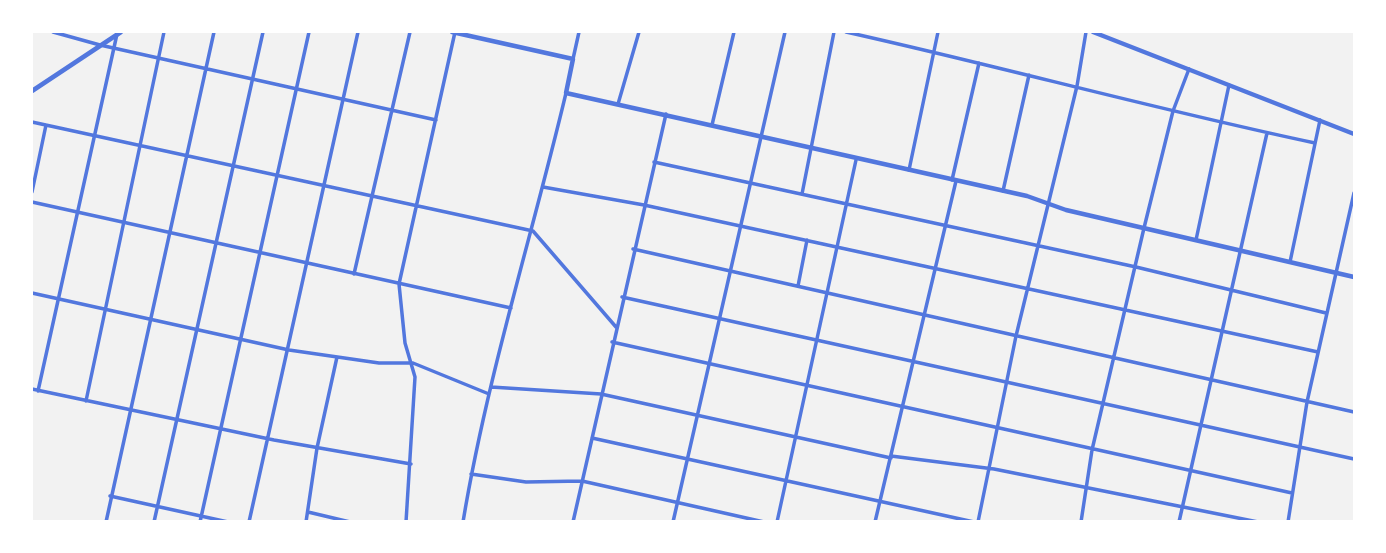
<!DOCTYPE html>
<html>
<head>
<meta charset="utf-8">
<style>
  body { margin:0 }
  #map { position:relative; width:1386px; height:553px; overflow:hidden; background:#f2f2f2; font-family:"Source Sans 3",sans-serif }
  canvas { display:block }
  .frame { position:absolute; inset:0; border:33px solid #fff; pointer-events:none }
</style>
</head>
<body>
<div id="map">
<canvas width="1386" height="553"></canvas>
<div class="frame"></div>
</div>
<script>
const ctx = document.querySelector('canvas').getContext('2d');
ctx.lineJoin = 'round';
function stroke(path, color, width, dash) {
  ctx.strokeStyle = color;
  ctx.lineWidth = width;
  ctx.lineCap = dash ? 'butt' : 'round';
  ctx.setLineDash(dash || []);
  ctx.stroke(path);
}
stroke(new Path2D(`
  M53,32l47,13 336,75
  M846,32c157,35 312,78 469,111
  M573,59l6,-27
  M618,104l21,-72
  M32,122l501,109 83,96
  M712,125l22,-93
  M654,162l482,105 190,46
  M909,170l29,-138
  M952,180l27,-117
  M543,187l101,18 674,147
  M1003,191l26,-116
  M32,192l14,-67
  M802,194l32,-162
  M32,202l479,106
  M1196,240l33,-155
  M633,249l721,163
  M1290,262l30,-142
  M354,274l56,-242
  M798,286l9,-46
  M32,293l257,57 90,13h34l76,31
  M622,297l732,162
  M612,342l680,151
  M491,387l110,7 290,64
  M32,389l242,51 137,24
  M38,391l79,-357
  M86,401l78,-369
  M592,438l382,84
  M891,456l103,13 264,53
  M471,474l55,8 56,-1 182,41
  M110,496l118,26
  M308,512l42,10
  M106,522l108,-490
  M154,522l109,-490
  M200,522l109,-490
  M249,522l109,-490
  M306,522l11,-74 20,-91
  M406,522l9,-145 -10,-34 -6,-59 56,-252
  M463,522c24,-145 69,-286 103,-429
  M573,522l93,-408
  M673,522l112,-490
  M777,522l79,-362
  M875,522l81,-341
  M978,522l38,-186 61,-250 9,-54
  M1081,522l11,-72 52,-222 29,-117 16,-42
  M1179,522l88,-389
  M1288,522l19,-120 47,-209`), '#5277de', 3.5);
stroke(new Path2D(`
  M452,32l121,27 -7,34 461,103 39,14 288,67
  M1093,32l261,102
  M32,91l89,-59`), '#5277de', 4.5);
</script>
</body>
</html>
